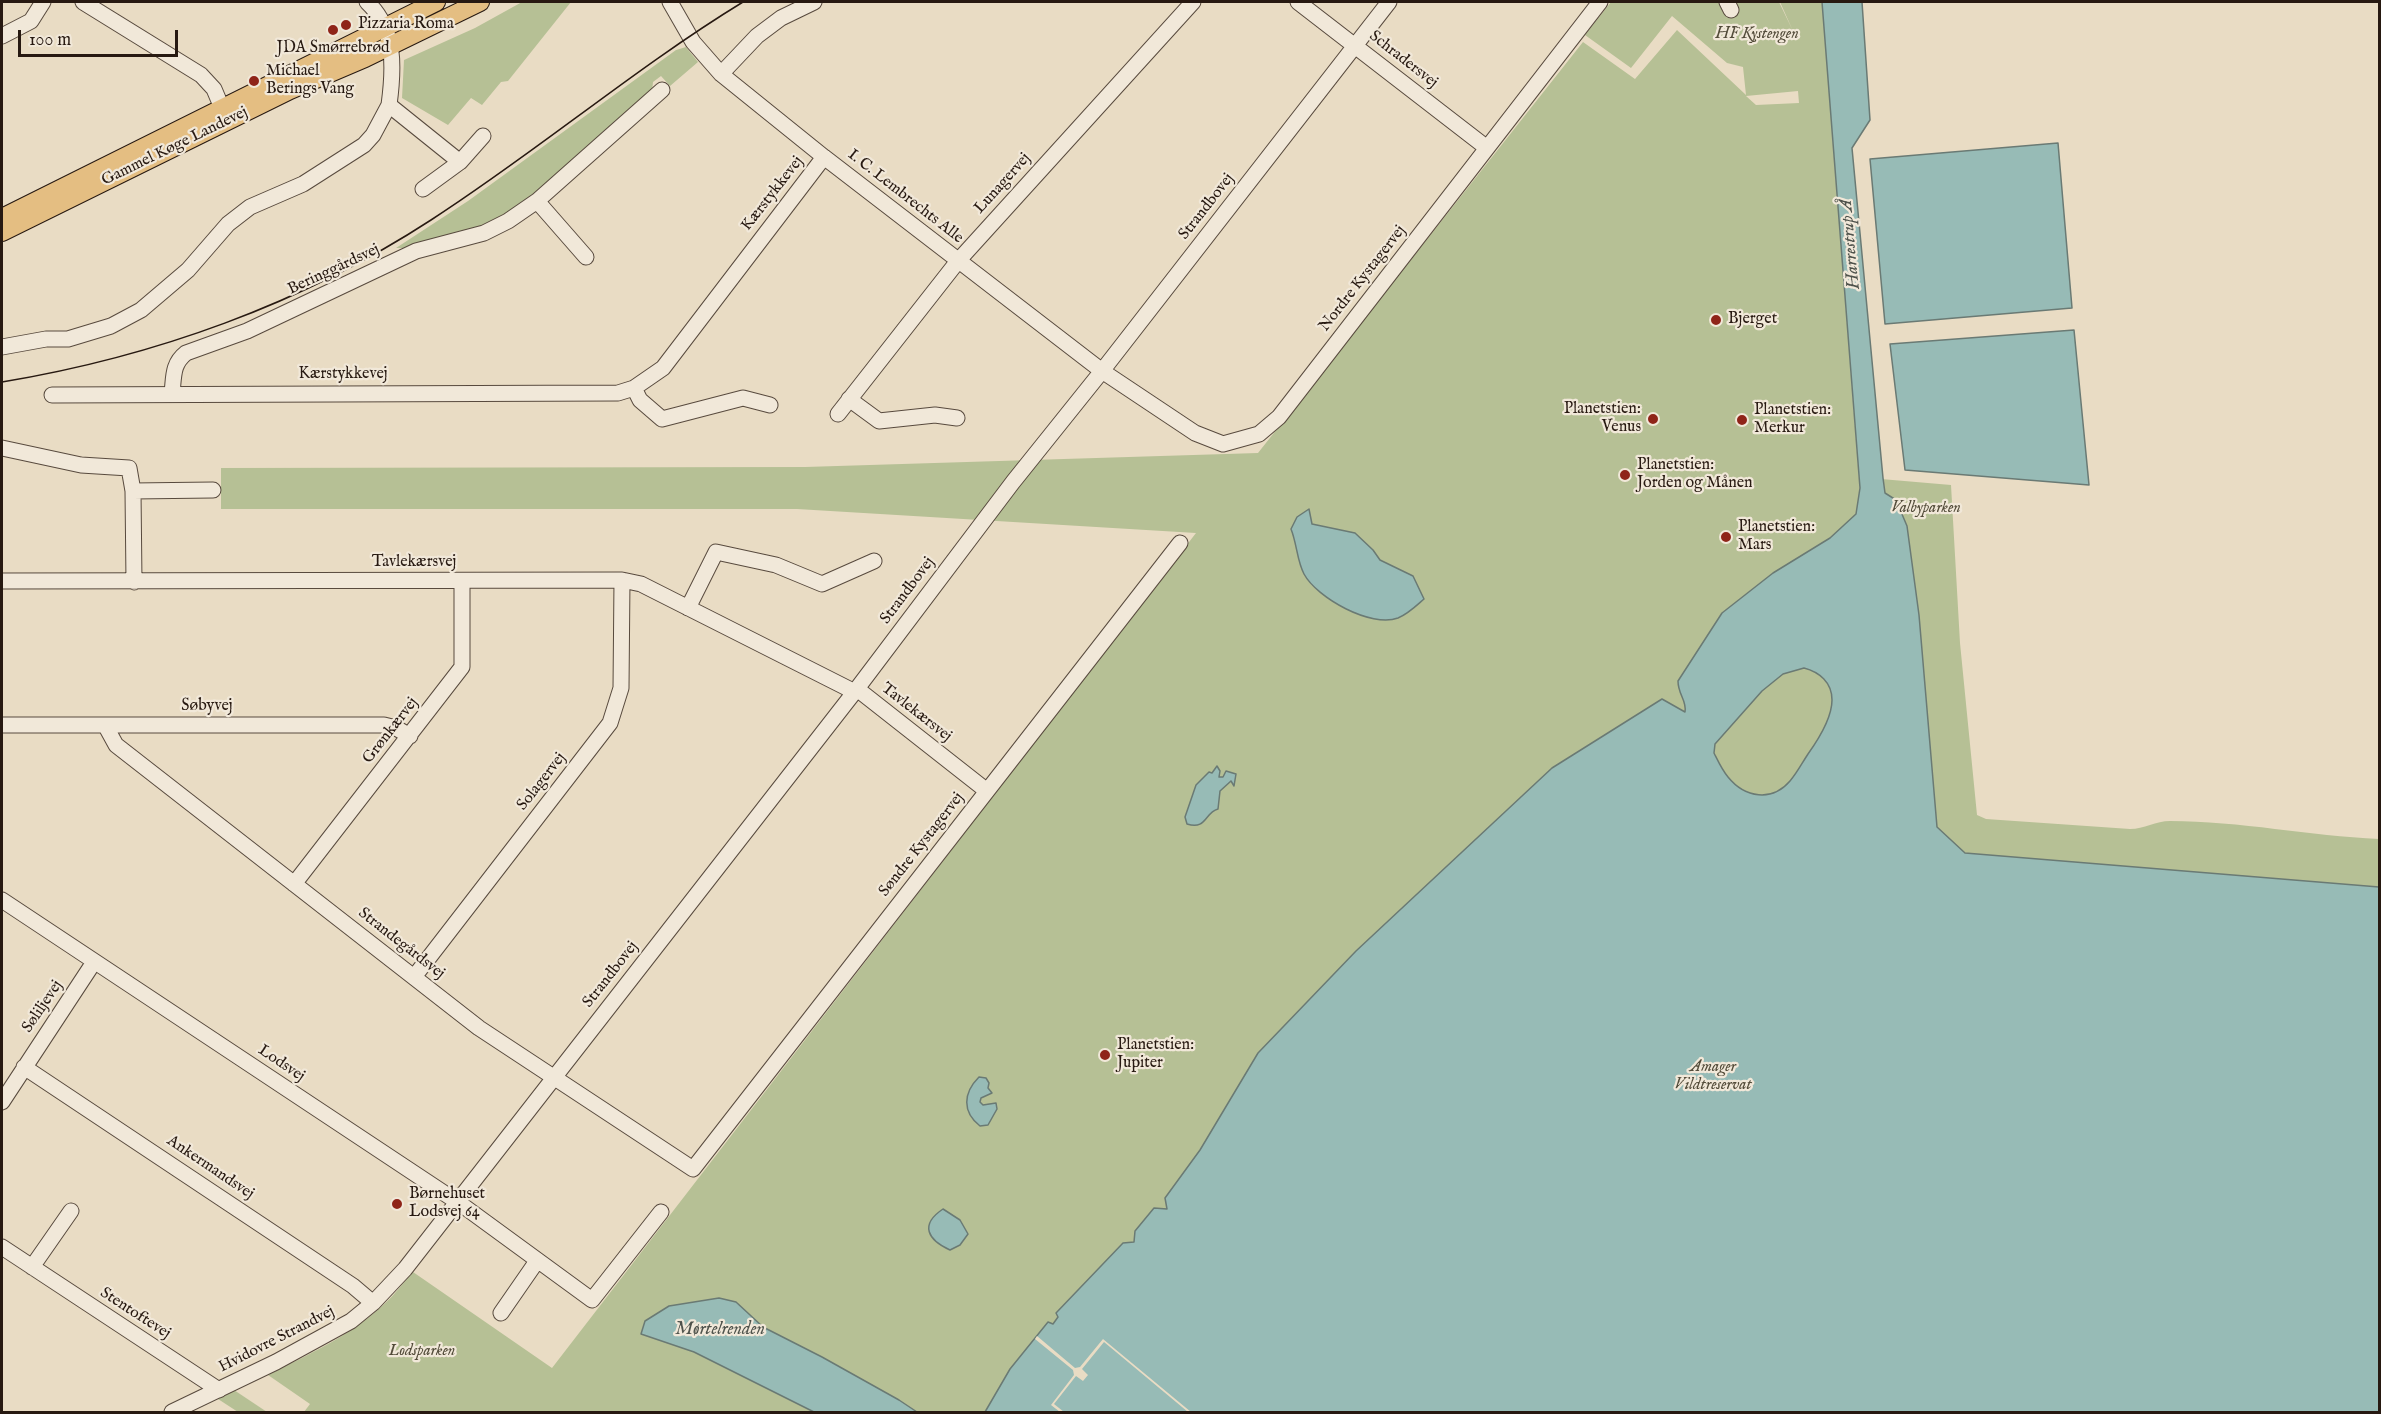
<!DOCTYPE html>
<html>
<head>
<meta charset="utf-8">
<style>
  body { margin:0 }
  #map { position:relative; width:2381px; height:1414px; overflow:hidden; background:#e9dcc4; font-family:"IM FELL English",serif }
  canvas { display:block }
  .frame { position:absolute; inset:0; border:3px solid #271911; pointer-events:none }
  .scale { position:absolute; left:18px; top:30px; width:160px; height:27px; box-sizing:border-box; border:3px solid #271911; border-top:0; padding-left:8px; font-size:18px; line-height:21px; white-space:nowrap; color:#271911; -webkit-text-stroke:4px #f1e8d9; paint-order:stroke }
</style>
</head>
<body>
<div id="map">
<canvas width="2381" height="1414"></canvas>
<div class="frame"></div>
<div class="scale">100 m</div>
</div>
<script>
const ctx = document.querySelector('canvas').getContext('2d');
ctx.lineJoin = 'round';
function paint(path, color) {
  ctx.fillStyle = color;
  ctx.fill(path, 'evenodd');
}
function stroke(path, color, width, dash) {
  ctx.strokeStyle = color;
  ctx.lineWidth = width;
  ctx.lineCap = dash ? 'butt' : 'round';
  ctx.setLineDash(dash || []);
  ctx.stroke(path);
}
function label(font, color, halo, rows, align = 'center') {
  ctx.font = font + ' "IM FELL English",serif';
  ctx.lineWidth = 4.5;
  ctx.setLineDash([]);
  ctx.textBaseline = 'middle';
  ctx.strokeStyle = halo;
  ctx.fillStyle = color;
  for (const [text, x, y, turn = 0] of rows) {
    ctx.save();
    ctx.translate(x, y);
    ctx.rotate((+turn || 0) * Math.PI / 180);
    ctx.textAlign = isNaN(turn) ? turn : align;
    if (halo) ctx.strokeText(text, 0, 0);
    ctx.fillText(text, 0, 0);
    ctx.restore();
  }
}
paint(new Path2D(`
  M522,2h49l-63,79 -7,1 -19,23 -11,-7 -23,27 -46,-27 2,-38 71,-32z
  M1611,2h168l14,29 -13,-29h42l38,489 75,315 -18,-194 -35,-122 -1,-11 70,6 9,158 17,172 9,4 144,10c14,0 26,-8 40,-8 70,0 140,15 209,18v573l-1394,-2v2h-155l-182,-92 -7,14 53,18 120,60h-510l6,-8 -42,-29c39,-20 80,-38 113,-68 12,-10 21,-23 32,-35l139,96 644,-835 -399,-24h-576v-41l584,-1 453,-14 325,-411 52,37 42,-49 69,65 -3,-28 -16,-4 -55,-47 -41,52 -46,-33zM1798,91l1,12 -43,2 -10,-9zM1777,571l-72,69 17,-27z
  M686,47l12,15 -28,24 -9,-10 -8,6 -1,9 -124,110 -33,21 -56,15 -27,11h-16l72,-47 208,-151z
  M234,1390l33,22h-29l-20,-13z`), '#b6c095');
const water = new Path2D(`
  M1822,2h40l8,118 -18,28 31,330 2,15 11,7 11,26 12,89 18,212 28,26 414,34v525h-1394l25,-43 38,-47 5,2 5,-7 -2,-4 67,-70 11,-1 1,-11 19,-23 13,1 -2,-11 35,-48 58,-97 98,-102 196,-183 110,-69 23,13c2,-12 -7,-17 -7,-31l44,-68 51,-40 57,-35 26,-24 4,-26zM1804,668c15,4 28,14 28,32 0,17 -14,40 -24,54 -6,9 -11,19 -18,27 -18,21 -45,17 -62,-4 -6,-7 -10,-16 -14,-24l1,-9 47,-53 21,-17z
  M2058,143l14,165 -187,16 -15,-165z
  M2074,330l15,155 -184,-15 -15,-126z
  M1309,509l3,15 43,9 18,17 7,10 33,16 11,23c-8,7 -16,15 -26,19 -27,10 -81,-20 -94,-44 -7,-13 -7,-30 -13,-45l6,-12z
  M1217,766l3,5 -1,6h4l3,-6 10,3 -2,12 -3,-5 -11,10 -2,18c-14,4 -11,21 -31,15l-2,-7 11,-32 13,-13 3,1z
  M979,1077l7,1 3,5 -1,5 4,5 -11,5 -1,4 3,3 13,-2 1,6 -9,16 -8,1c-18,-14 -17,-33 -1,-49z
  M943,1209l17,11 8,14 -8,11 -10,5c-22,-10 -31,-25 -7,-41z
  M719,1298l17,4 27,25 59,30 77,43 18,12h-103l-120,-60 -53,-18 4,-13 24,-15z`);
paint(water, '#97bbb6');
stroke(water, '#6a7a74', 1.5);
paint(new Path2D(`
  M1037,1336l38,32 5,-1 23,-28 88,73h-3l-84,-70 -22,27 6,6 -5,6 -7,-5 -22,28 10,8h-4l-9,-7 23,-30 -1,-5 -38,-31z`), '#e9dcc4');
const minor = new Path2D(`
  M83,2l118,73 13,14 8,19
  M367,2c29,27 27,66 22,103l71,57
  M670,2l23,40 28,32 103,83 278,214 93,62 28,11 36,-10 20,-17 321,-415
  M1298,2l189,146
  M1727,2l4,8
  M2,36l29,-15 12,-19
  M721,74l36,-38 24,-18 33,-16
  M423,189l37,-27 23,-26
  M537,201l49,56
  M2,347l44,-8h22l43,-13 30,-16 47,-40 40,-46 22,-17 53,-23 61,-39 9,-10 16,-30
  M634,388l6,12 22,19 81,-21 27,7
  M172,393c2,-16 0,-29 14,-40l61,-22 169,-80 68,-18 24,-12 29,-20 125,-111
  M52,395l566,-2 16,-5 29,-20 161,-211
  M849,399l30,22 56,-6 22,3
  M838,414l120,-153 235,-259
  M2,448l79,17 48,3 4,23
  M2,581l620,-1 19,4 208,105 12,3 126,99
  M134,582l-1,-91 80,-1
  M688,608l28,-56 60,13 46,19 52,-23
  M2,725h382l12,3 14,8
  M105,725l11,20 363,283 214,141 487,-626
  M294,884l168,-217v-86
  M2,900l460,305 130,95 69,-88
  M414,977l196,-254 11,-35 1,-108
  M24,1067l329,219 20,17
  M2,1102l92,-140
  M2,1247l217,143
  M32,1267l39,-56
  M501,1313l36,-52
  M172,1412l104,-50 75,-41 22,-18 32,-34 451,-579 157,-208 89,-111 287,-369`);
const major = new Path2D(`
  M2,218l434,-216
  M2,232l288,-142 75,-32 115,-56`);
stroke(minor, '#584a3e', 17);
stroke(major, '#271911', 20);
stroke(minor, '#f1e8d9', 15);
stroke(major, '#e4be82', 18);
stroke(new Path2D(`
  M2,382c151,-25 300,-78 429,-162 107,-69 204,-152 312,-218`), '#271911', 1.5);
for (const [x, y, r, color] of [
  [346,25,6,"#8f2418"],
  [333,30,6,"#8f2418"],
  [254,81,6,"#8f2418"],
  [1716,320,6,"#8f2418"],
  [1653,419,6,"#8f2418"],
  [1742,420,6,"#8f2418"],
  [1625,475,6,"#8f2418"],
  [1726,537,6,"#8f2418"],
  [1105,1055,6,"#8f2418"],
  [397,1204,6,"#8f2418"]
]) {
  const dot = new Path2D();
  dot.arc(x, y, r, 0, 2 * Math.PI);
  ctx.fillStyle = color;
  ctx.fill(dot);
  stroke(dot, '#f1e8d9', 2);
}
label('16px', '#271911', '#f1e8d9', [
  ["Pizzaria Roma",358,25],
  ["JDA Smørrebrød",333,49,"center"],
  ["Michael",266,72],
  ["Berings Vang",266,90],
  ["Bjerget",1728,320],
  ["Planetstien:",1641,410,"right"],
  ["Venus",1641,428,"right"],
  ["Planetstien:",1754,411],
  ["Merkur",1754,429],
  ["Planetstien:",1637,466],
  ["Jorden og Månen",1637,484],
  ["Planetstien:",1738,528],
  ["Mars",1738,546],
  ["Planetstien:",1117,1046],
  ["Jupiter",1117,1064],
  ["Børnehuset",409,1195],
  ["Lodsvej 64",409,1213]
], 'left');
label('italic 16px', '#524b39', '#f1e8d9', [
  ["HF Kystengen",1757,35],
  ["Valbyparken",1926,509],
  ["Amager",1713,1068],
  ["Vildtreservat",1713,1086],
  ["Lodsparken",422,1352]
]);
label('16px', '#271911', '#f1e8d9', [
  ["Schradersvej",1403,60,38],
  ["Gammel Køge Landevej",175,147,-26],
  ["Lunagervej",1003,184,-48],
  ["Kærstykkevej",773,194,-52],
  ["I. C. Lembrechts Alle",905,197,38],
  ["Strandbovej",1207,207,-52],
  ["Beringgårdsvej",334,270,-25],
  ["Nordre Kystagervej",1363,279,-52],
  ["Kærstykkevej",343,375],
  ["Tavlekærsvej",414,563],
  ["Strandbovej",908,591,-53],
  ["Søbyvej",207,707],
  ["Tavlekærsvej",916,713,38],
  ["Grønkærvej",391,731,-52],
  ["Solagervej",542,782,-52],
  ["Søndre Kystagervej",922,845,-52],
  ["Strandegårdsvej",401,944,38],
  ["Strandbovej",611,975,-52],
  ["Søliljevej",43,1007,-56],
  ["Lodsvej",281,1064,34],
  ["Ankermandsvej",210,1168,34],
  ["Stentoftevej",135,1314,33],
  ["Hvidovre Strandvej",277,1340,-27]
]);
label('italic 18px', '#4e524b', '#f1e8d9', [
  ["Harrestrup Å",1851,244,-95],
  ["Mørtelrenden",720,1330]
]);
</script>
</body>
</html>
